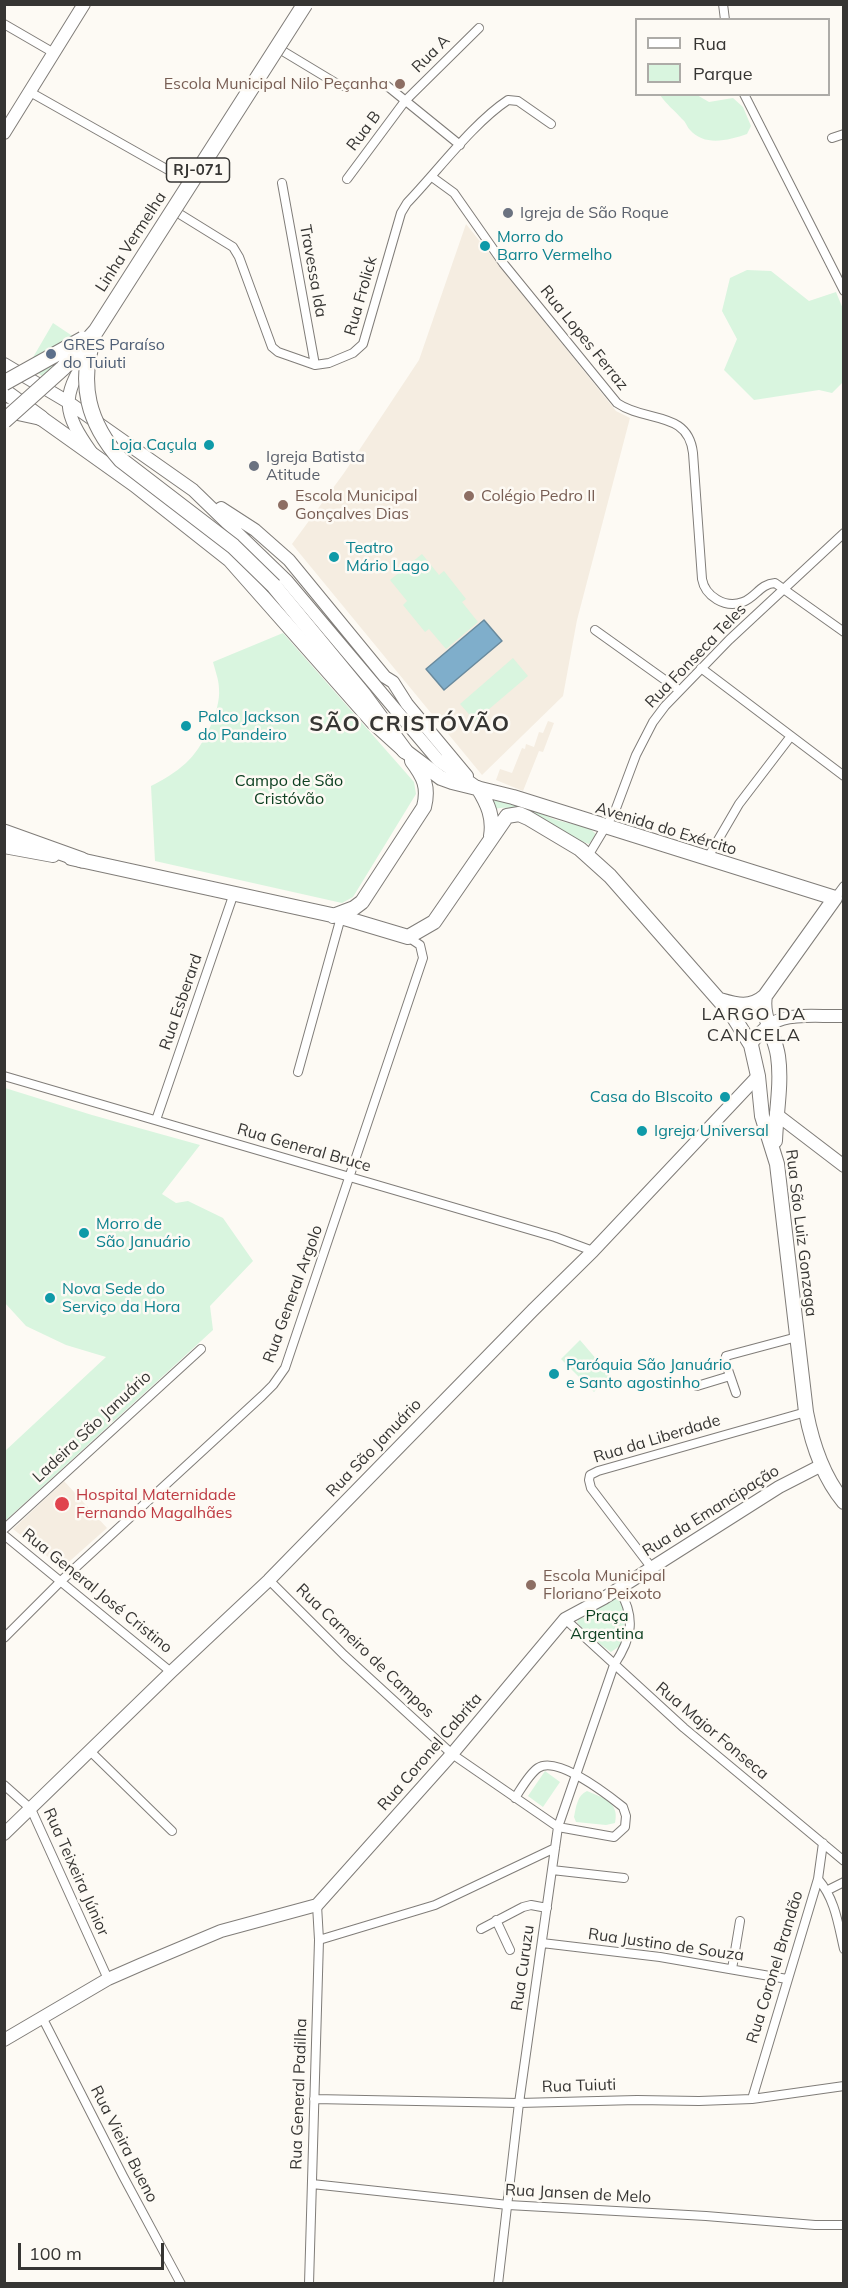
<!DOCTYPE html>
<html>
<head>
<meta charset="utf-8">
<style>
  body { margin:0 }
  #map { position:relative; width:848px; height:2288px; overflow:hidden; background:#fdfaf4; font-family:Mulish,sans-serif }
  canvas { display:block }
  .frame { position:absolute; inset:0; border:6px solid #363533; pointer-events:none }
  .legend { position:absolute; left:635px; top:18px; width:195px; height:78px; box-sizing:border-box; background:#fdfaf4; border:2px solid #adaba7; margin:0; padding:8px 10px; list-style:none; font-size:18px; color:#363533 }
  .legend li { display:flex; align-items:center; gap:12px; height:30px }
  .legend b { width:30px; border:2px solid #adaba7 }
  .scale { position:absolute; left:18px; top:2243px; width:146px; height:27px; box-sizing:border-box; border:3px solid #363533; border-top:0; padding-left:8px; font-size:18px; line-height:21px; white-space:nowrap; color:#363533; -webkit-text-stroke:4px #fdfaf4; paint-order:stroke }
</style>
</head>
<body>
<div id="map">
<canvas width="848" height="2288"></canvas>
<div class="frame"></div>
<ul class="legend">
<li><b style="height:8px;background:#fff"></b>Rua</li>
<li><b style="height:16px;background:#d9f5df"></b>Parque</li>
</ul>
<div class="scale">100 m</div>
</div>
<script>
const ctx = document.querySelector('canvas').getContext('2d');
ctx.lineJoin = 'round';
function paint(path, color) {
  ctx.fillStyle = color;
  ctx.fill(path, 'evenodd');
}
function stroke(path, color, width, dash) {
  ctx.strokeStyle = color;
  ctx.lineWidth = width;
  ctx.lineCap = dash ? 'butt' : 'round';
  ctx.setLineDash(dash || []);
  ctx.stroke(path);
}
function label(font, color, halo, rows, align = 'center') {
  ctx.font = font + ' Mulish,sans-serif';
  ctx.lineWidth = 5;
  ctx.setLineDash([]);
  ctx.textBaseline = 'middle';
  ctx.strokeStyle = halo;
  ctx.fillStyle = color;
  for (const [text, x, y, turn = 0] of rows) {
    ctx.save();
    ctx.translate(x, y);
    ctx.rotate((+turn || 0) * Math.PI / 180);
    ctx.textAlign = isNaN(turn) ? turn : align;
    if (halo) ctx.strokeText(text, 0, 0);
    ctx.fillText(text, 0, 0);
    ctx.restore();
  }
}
paint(new Path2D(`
  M466,224l150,187 14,7 -53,202 -14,76 -81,79 -190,-231 52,-71 75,-113z
  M548,721l6,2 -11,29 -4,-1 -16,40 -27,-11 4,-11 12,4 10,-25 3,1 1,-5 8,3 5,-15 4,1z
  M64,1481l43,47 -45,40 -49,-39z`), '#f5ede1');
paint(new Path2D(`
  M660,95h37l12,7 24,-4 10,9 8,19 -4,8c-18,6 -42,13 -57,-4 -3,-3 -4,-8 -8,-11 -8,-9 -15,-14 -22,-24z
  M747,270l24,1 38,30 27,-9 7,17 1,72 -12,12 -13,-3 -65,10 -30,-30 13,-31 -15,-28 8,-33z
  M53,323l27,18 -38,35 -14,-10z
  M422,554l17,21 5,-4 22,28 -4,3 16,20 -32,27 -17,-20 -4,3 -22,-27 4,-4 -17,-21z
  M283,633l131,149 2,12 -63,103 -11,6 -187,-42 -4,-75c12,-6 24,-13 35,-23 16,-14 35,-52 33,-74 0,-9 -4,-19 -6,-27z
  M513,658l15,18 -53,45 -15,-17z
  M491,800l29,5 36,15 33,8 7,6 -7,10c-34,-11 -57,-43 -95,-35z
  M5,1088l87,27 108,30 -38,49 14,9 12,-2 35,17 30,43 -43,45 3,24 -208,191v-70l101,-94 -40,-12 -40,-19 -21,-23z
  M580,1340l30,35 -16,17 -33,-33z
  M613,1597h6l7,18 -5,30 -10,7 -15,-11 -19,-18 2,-6 12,2 1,-10z
  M545,1771l15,11 -17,25 -15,-11z
  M587,1791c16,7 33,11 28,32l-9,2 -30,-3 -2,-5c2,-9 3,-22 13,-26z`), '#d9f5df');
const water = new Path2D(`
  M484,620l18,21 -58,49 -18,-21z`);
paint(water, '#7faecb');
stroke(water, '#698a9d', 1.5);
const street = new Path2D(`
  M723,4l2,16
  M4,24l50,29
  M281,50l58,35 4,1
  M386,85l74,60
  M30,92l163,92
  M744,94l100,197
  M832,138l12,-4
  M432,177l22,16 49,70 114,140c29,20 71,7 76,50l9,126c3,17 23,30 41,23 13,-5 17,-18 32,-19l69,49
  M347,179l58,-78 74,-73
  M282,183l33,182
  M178,213l55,34 6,10 33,90 6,5 37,13 14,-2 24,-10 10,-9 38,-131 6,-10c30,-31 66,-80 101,-103l10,1 33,23
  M595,630l84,60
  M701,668l143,108
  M588,856l27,-45 21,-56 17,-33 12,-16 64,-66 115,-107
  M707,859l32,-55 52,-68
  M835,898l9,-12
  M298,1072l43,-155
  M4,1076l551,161 38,14
  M156,1120l78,-227
  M697,1386l33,-10
  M736,1393l-11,-32 1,-5 71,-19
  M4,1529l197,-180
  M4,1535l167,137
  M651,1567l-60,-79 -2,-8 1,-5 8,-4 208,-59
  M269,1580l75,75 108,99 106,73 56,10 11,-10 1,-11 -3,-9c-15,-12 -66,-52 -85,-39 -9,6 -17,21 -23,30
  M565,1619l119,109 160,133
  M4,1638l58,-58 200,-184 11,-11 12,-17 138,-410 -3,-13 -12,-8
  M90,1751l82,80
  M4,1785l27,24 77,170
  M552,1870l72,8
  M818,1879c17,20 20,44 26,70
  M828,1890l16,-8
  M496,1920l14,30
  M481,1929l42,-22 8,-2 16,3
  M319,1940l116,-35 120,-57
  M542,1943l118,14 127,22
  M732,1969l8,-48
  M42,2017l81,159 58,108
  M314,2099l205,4 118,-3 62,1 53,-2 92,-13
  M752,2099l66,-220 5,-36
  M312,2184l196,21 198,11 109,9h29
  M309,2284l10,-344 -2,-35
  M498,2284l21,-181 39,-276 56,-162c18,-27 22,-47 5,-76`);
const secondary = new Path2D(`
  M4,133l80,-129
  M87,357c-26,41 -24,55 4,95
  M4,364l64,38 125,88 94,91 151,179 37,26
  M221,508l34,22 34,30 96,117 8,5 14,22 60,72
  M751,1045c22,-37 54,-28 93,-29
  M776,1114l68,52
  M4,1834l167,-162 98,-92 264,-270 60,-59 165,-175
  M4,2040l104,-61 32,-14 81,-34 96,-26 135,-151 113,-135 39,-21 175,-111 43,-22`);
const primary = new Path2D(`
  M4,410l37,8 94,67 95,75 143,162 32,29 36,27 11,4 61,15 322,101 -70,98c-15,13 -28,9 -45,4
  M478,788c10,16 16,30 13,48
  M4,846l49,9
  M71,858l270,59 67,20 26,-15 73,-106 12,-2 9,4 52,31 30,27 123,140 18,29 7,31 4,40 15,48 29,248c6,31 17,65 38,90
  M333,916l21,-8 8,-6 62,-95c5,-20 0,-30 -12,-46
  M765,996c-4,21 10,39 13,60 4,27 -2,57 -3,85`);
const highway = new Path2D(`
  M4,391l37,27
  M274,586l89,108 42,57
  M4,832l78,28`);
stroke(street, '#807d79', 10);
stroke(secondary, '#807d79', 14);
stroke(primary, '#807d79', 16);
stroke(highway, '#807d79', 17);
stroke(street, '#fff', 8);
stroke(secondary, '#fff', 12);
stroke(primary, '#fff', 14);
stroke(highway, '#fff', 15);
const highwayBridge = new Path2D(`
  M94,336c-16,48 -6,87 27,124l112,86 41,40
  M4,383l79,-44
  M4,421l59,-53 33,-37 209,-327`);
stroke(highwayBridge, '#807d79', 17, []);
stroke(highwayBridge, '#fff', 15);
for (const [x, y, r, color] of [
  [400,84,6,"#8d6e63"],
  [508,213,6,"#6b7280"],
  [485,246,6,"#0f9aa8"],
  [51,354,6,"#5c6f8a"],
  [209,445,6,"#0f9aa8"],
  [254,466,6,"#6b7280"],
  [469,496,6,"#8d6e63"],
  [283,505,6,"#8d6e63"],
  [334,557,6,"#0f9aa8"],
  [186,726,6,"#0f9aa8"],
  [725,1097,6,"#0f9aa8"],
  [642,1131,6,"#0f9aa8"],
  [84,1233,6,"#0f9aa8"],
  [50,1298,6,"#0f9aa8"],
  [554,1374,6,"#0f9aa8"],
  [62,1504,8,"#e0444e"],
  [531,1585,6,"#8d6e63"]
]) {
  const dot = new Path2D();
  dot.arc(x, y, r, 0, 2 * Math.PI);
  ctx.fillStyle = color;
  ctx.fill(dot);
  stroke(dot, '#fdfaf4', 2);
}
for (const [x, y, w] of [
  [198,170,63]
]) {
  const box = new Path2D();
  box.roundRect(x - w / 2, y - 12, w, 24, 4.5);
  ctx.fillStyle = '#fdfaf4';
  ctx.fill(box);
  stroke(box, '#363533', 1.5);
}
label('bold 15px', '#363533', null, [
  ["RJ-071",198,170]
]);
label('16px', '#363533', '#fdfaf4', [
  ["Rua A",431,54,-45],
  ["Rua B",364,131,-53],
  ["Linha Vermelha",131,242,-57],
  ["Travessa Ida",313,271,80],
  ["Rua Frolick",361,296,-74],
  ["Rua Lopes Ferraz",584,338,51],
  ["Rua Fonseca Teles",696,656,-46],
  ["Avenida do Exército",666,829,17],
  ["Rua Esberard",181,1002,-71],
  ["Rua General Bruce",304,1148,16],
  ["Rua São Luiz Gonzaga",801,1233,83],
  ["Rua General Argolo",293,1294,-70],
  ["Ladeira São Januário",92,1427,-43],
  ["Rua da Liberdade",657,1439,-17],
  ["Rua São Januário",374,1448,-46],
  ["Rua da Emancipação",711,1511,-32],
  ["Rua General José Cristino",97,1591,39],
  ["Rua Carneiro de Campos",365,1651,44],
  ["Rua Major Fonseca",712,1731,40],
  ["Rua Coronel Cabrita",430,1752,-49],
  ["Rua Teixeira Júnior",76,1872,66],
  ["Rua Justino de Souza",666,1945,8],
  ["Rua Coronel Brandão",775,1967,-73],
  ["Rua Curuzu",523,1968,-82],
  ["Rua Tuiuti",579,2086,-2],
  ["Rua General Padilha",299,2094,-88],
  ["Rua Vieira Bueno",124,2144,63],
  ["Rua Jansen de Melo",578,2194,3]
]);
label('16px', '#785e54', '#fdfaf4', [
  ["Escola Municipal Nilo Peçanha",388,84,"right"],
  ["Escola Municipal",295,496],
  ["Gonçalves Dias",295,514],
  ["Colégio Pedro II",481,496],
  ["Escola Municipal",543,1576],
  ["Floriano Peixoto",543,1594]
], 'left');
label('16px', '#5b616d', '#fdfaf4', [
  ["Igreja de São Roque",520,213],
  ["Igreja Batista",266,457],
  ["Atitude",266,475]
], 'left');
label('16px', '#0d838f', '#fdfaf4', [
  ["Morro do",497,237],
  ["Barro Vermelho",497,255],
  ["Loja Caçula",197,445,"right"],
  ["Teatro",346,548],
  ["Mário Lago",346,566],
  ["Palco Jackson",198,717],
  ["do Pandeiro",198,735],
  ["Casa do BIscoito",713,1097,"right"],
  ["Igreja Universal",654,1131],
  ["Morro de",96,1224],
  ["São Januário",96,1242],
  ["Nova Sede do",62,1289],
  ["Serviço da Hora",62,1307],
  ["Paróquia São Januário",566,1365],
  ["e Santo agostinho",566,1383]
], 'left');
label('16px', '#4e5e75', '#fdfaf4', [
  ["GRES Paraíso",63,345],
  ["do Tuiuti",63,363]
], 'left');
label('16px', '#0d4021', '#fdfaf4', [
  ["Campo de São",289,781],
  ["Cristóvão",289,799],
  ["Praça",607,1616],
  ["Argentina",607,1634]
]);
label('16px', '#be3a42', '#fdfaf4', [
  ["Hospital Maternidade",76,1495],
  ["Fernando Magalhães",76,1513]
], 'left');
ctx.letterSpacing = '1.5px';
label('18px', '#363533', '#fdfaf4', [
  ["LARGO DA",754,1015],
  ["CANCELA",754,1036]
]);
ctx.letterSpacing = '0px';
ctx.letterSpacing = '1.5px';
label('bold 22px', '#363533', '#fdfaf4', [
  ["SÃO CRISTÓVÃO",410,724]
]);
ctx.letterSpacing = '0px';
</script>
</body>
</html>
